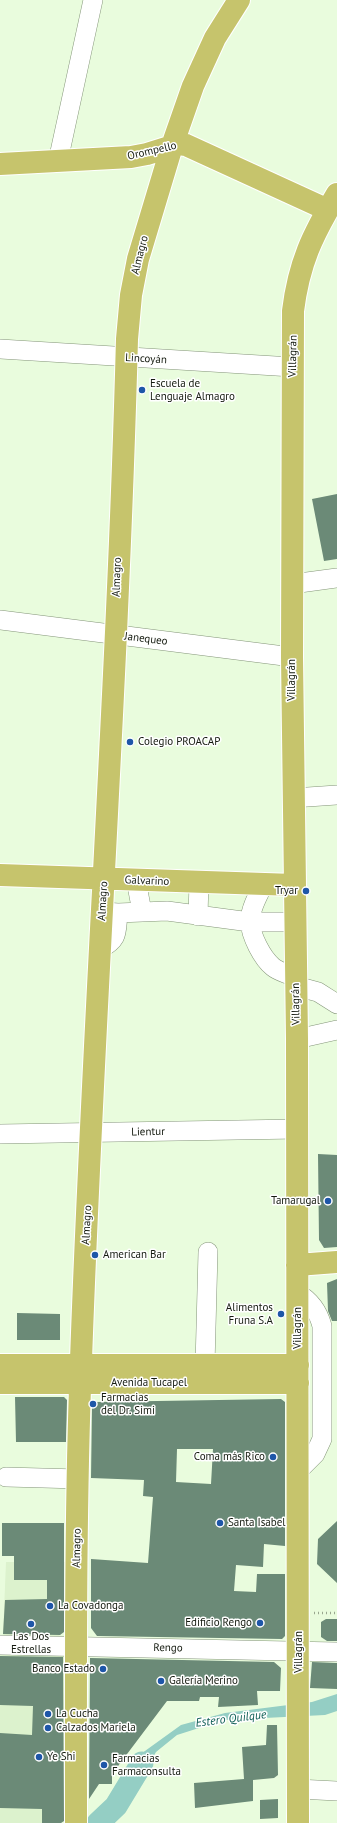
<!DOCTYPE html>
<html>
<head>
<meta charset="utf-8">
<style>
  body { margin:0 }
  canvas { display:block; background:#e9fcdd }
</style>
</head>
<body>
<canvas width="337" height="1823"></canvas>
<script>
const ctx = document.querySelector('canvas').getContext('2d');
ctx.lineJoin = 'round';
function paint(path, color) {
  ctx.fillStyle = color;
  ctx.fill(path, 'evenodd');
}
function stroke(path, color, width, dash) {
  ctx.strokeStyle = color;
  ctx.lineWidth = width;
  ctx.lineCap = dash ? 'butt' : 'round';
  ctx.setLineDash(dash || []);
  ctx.stroke(path);
}
function label(font, color, halo, rows, align = 'center') {
  ctx.font = font + ' "PT Sans",sans-serif';
  ctx.lineWidth = 3;
  ctx.setLineDash([]);
  ctx.textBaseline = 'middle';
  ctx.strokeStyle = halo;
  ctx.fillStyle = color;
  for (const [text, x, y, turn = 0] of rows) {
    ctx.save();
    ctx.translate(x, y);
    ctx.rotate((+turn || 0) * Math.PI / 180);
    ctx.textAlign = isNaN(turn) ? turn : align;
    if (halo) ctx.strokeText(text, 0, 0);
    ctx.fillText(text, 0, 0);
    ctx.restore();
  }
}
paint(new Path2D(`
  M6,1562h60l-1,68 -6,6 -56,-1z
  M0,1654l64,1 1,165 -4,3h-61z`), '#dcf2cd');
paint(new Path2D(`
  M337,1694v17l-12,4 -101,5 -47,15 -21,17 -23,38 -11,1 -2,-5 18,-30 43,-31 44,-12 87,-11z`), '#94cec4');
stroke(new Path2D(`
  M98,1823l18,-17 26,-43`), '#94cec4', 23);
paint(new Path2D(`
  M337,494v65l-13,2 -12,-62z
  M318,1154l19,1v92l-13,1 -5,-8z
  M337,1279v42h-5l-4,-10 -1,-28z
  M17,1313l43,1v26h-43z
  M15,1397h49l3,3 -1,42h-50z
  M281,1399l4,3v144l-21,-2 -1,23 -27,-2 -2,26 22,1 1,-18h28v62l-3,3 -185,-3 -6,-8v-69l57,4 5,-66 -10,-1 1,-16 -53,-2 1,-73 3,-3zM177,1449h36l-2,35 -35,-2z
  M337,1521v62l-20,-19 1,-25z
  M2,1523h62v109l-4,3 -57,-1 2,-34 42,-1v-19h-33v-24h-12z
  M326,1619h11v22h-10l-6,-4v-15z
  M0,1656l63,1 1,164 -3,2h-19v-14l-42,-1v-75l32,2 1,-29 -33,-1z
  M90,1658l184,4 7,6 -1,23h-23l1,14 -40,2 1,-10h-19l-1,4h-32l-55,73v10h-13l-10,15z
  M312,1662l25,1v26l-27,-1z
  M267,1725h10l1,50 -4,3 -21,2v21l-58,7 -1,-25 50,-4 -2,-32 24,-2z
  M278,1799v19l-18,1v-19z`), '#6b8a77');
const minor = new Path2D(`
  M58,161l35,-161
  M0,349l292,18
  M292,584l45,-6
  M0,620l292,37
  M293,798l44,-3
  M136,880l6,32
  M264,884c-6,11 -14,25 -14,38 1,14 12,36 23,45 6,5 16,7 23,11
  M118,913l49,-2 83,11h44
  M198,916l1,-34
  M100,949c19,-10 16,-16 18,-36l-13,-1
  M296,986l22,6 19,12
  M297,1039l40,-9
  M0,1134l297,-5
  M297,1293c14,8 21,18 25,33v113l-7,15 -17,17
  M205,1365l3,-113
  M6,1477l73,2
  M0,1645l337,7
  M298,1789l39,2`);
const major = new Path2D(`
  M0,164l131,-7 16,-3 32,-10 7,1 142,65
  M0,875l294,10
  M297,1265l40,-3
  M0,1365h298
  M0,1383h298
  M76,1823c0,-154 -1,-309 5,-463 12,-340 37,-680 46,-1021l4,-44 7,-36 34,-113 21,-60 22,-48 24,-38
  M298,1823l-1,-784 -5,-382 1,-346c6,-48 19,-75 44,-117`);
stroke(minor, '#849579', 20);
stroke(major, '#fff', 24);
stroke(new Path2D(`
  M314,1613h23`), '#99a78f', 2.5, [1, 3]);
stroke(minor, '#fff', 19);
stroke(major, '#c6c46c', 22);
for (const [x, y, r, color] of [
  [142,390,4,"#1e56a8"],
  [130,742,4,"#1e56a8"],
  [306,891,4,"#1e56a8"],
  [328,1201,4,"#1e56a8"],
  [95,1255,4,"#1e56a8"],
  [281,1314,4,"#1e56a8"],
  [93,1404,4,"#1e56a8"],
  [273,1457,4,"#1e56a8"],
  [220,1523,4,"#1e56a8"],
  [50,1606,4,"#1e56a8"],
  [260,1623,4,"#1e56a8"],
  [31,1624,4,"#1e56a8"],
  [103,1669,4,"#1e56a8"],
  [161,1681,4,"#1e56a8"],
  [48,1714,4,"#1e56a8"],
  [48,1728,4,"#1e56a8"],
  [39,1757,4,"#1e56a8"],
  [104,1765,4,"#1e56a8"]
]) {
  const dot = new Path2D();
  dot.arc(x, y, r, 0, 2 * Math.PI);
  ctx.fillStyle = color;
  ctx.fill(dot);
  stroke(dot, '#fff', 1.5);
}
label('11px', '#141a0f', '#fff', [
  ["Orompello",152,151,-13],
  ["Almagro",140,255,-76],
  ["Villagrán",293,356,-89],
  ["Lincoyán",146,359,3],
  ["Almagro",117,577,-88],
  ["Janequeo",146,639,7],
  ["Villagrán",292,680,-90],
  ["Galvarino",147,881,2],
  ["Almagro",103,901,-87],
  ["Villagrán",296,1004,-91],
  ["Lientur",148,1132,-1],
  ["Almagro",87,1225,-87],
  ["Villagrán",298,1328,-90],
  ["Avenida Tucapel",149,1383],
  ["Almagro",77,1548,-89],
  ["Rengo",168,1648,1],
  ["Villagrán",299,1652,-90]
]);
label('11px', '#141a0f', '#fff', [
  ["Escuela de",150,384],
  ["Lenguaje Almagro",150,397],
  ["Colegio PROACAP",138,742],
  ["Tryar",298,891,"right"],
  ["Tamarugal",320,1201,"right"],
  ["American Bar",103,1255],
  ["Alimentos",273,1308,"right"],
  ["Fruna S.A",273,1321,"right"],
  ["Farmacias",101,1398],
  ["del Dr. Simi",101,1411],
  ["Coma más Rico",265,1457,"right"],
  ["Santa Isabel",228,1523],
  ["La Covadonga",58,1606],
  ["Edificio Rengo",252,1623,"right"],
  ["Las Dos",31,1637,"center"],
  ["Estrellas",31,1650,"center"],
  ["Banco Estado",95,1669,"right"],
  ["Galería Merino",169,1681],
  ["La Cucha",56,1714],
  ["Calzados Mariela",56,1728],
  ["Ye Shi",47,1757],
  ["Farmacias",112,1759],
  ["Farmaconsulta",112,1772]
], 'left');
label('italic 12px', '#0e5e55', '#fff', [
  ["Estero Quilque",231,1719,-7]
]);
</script>
</body>
</html>
